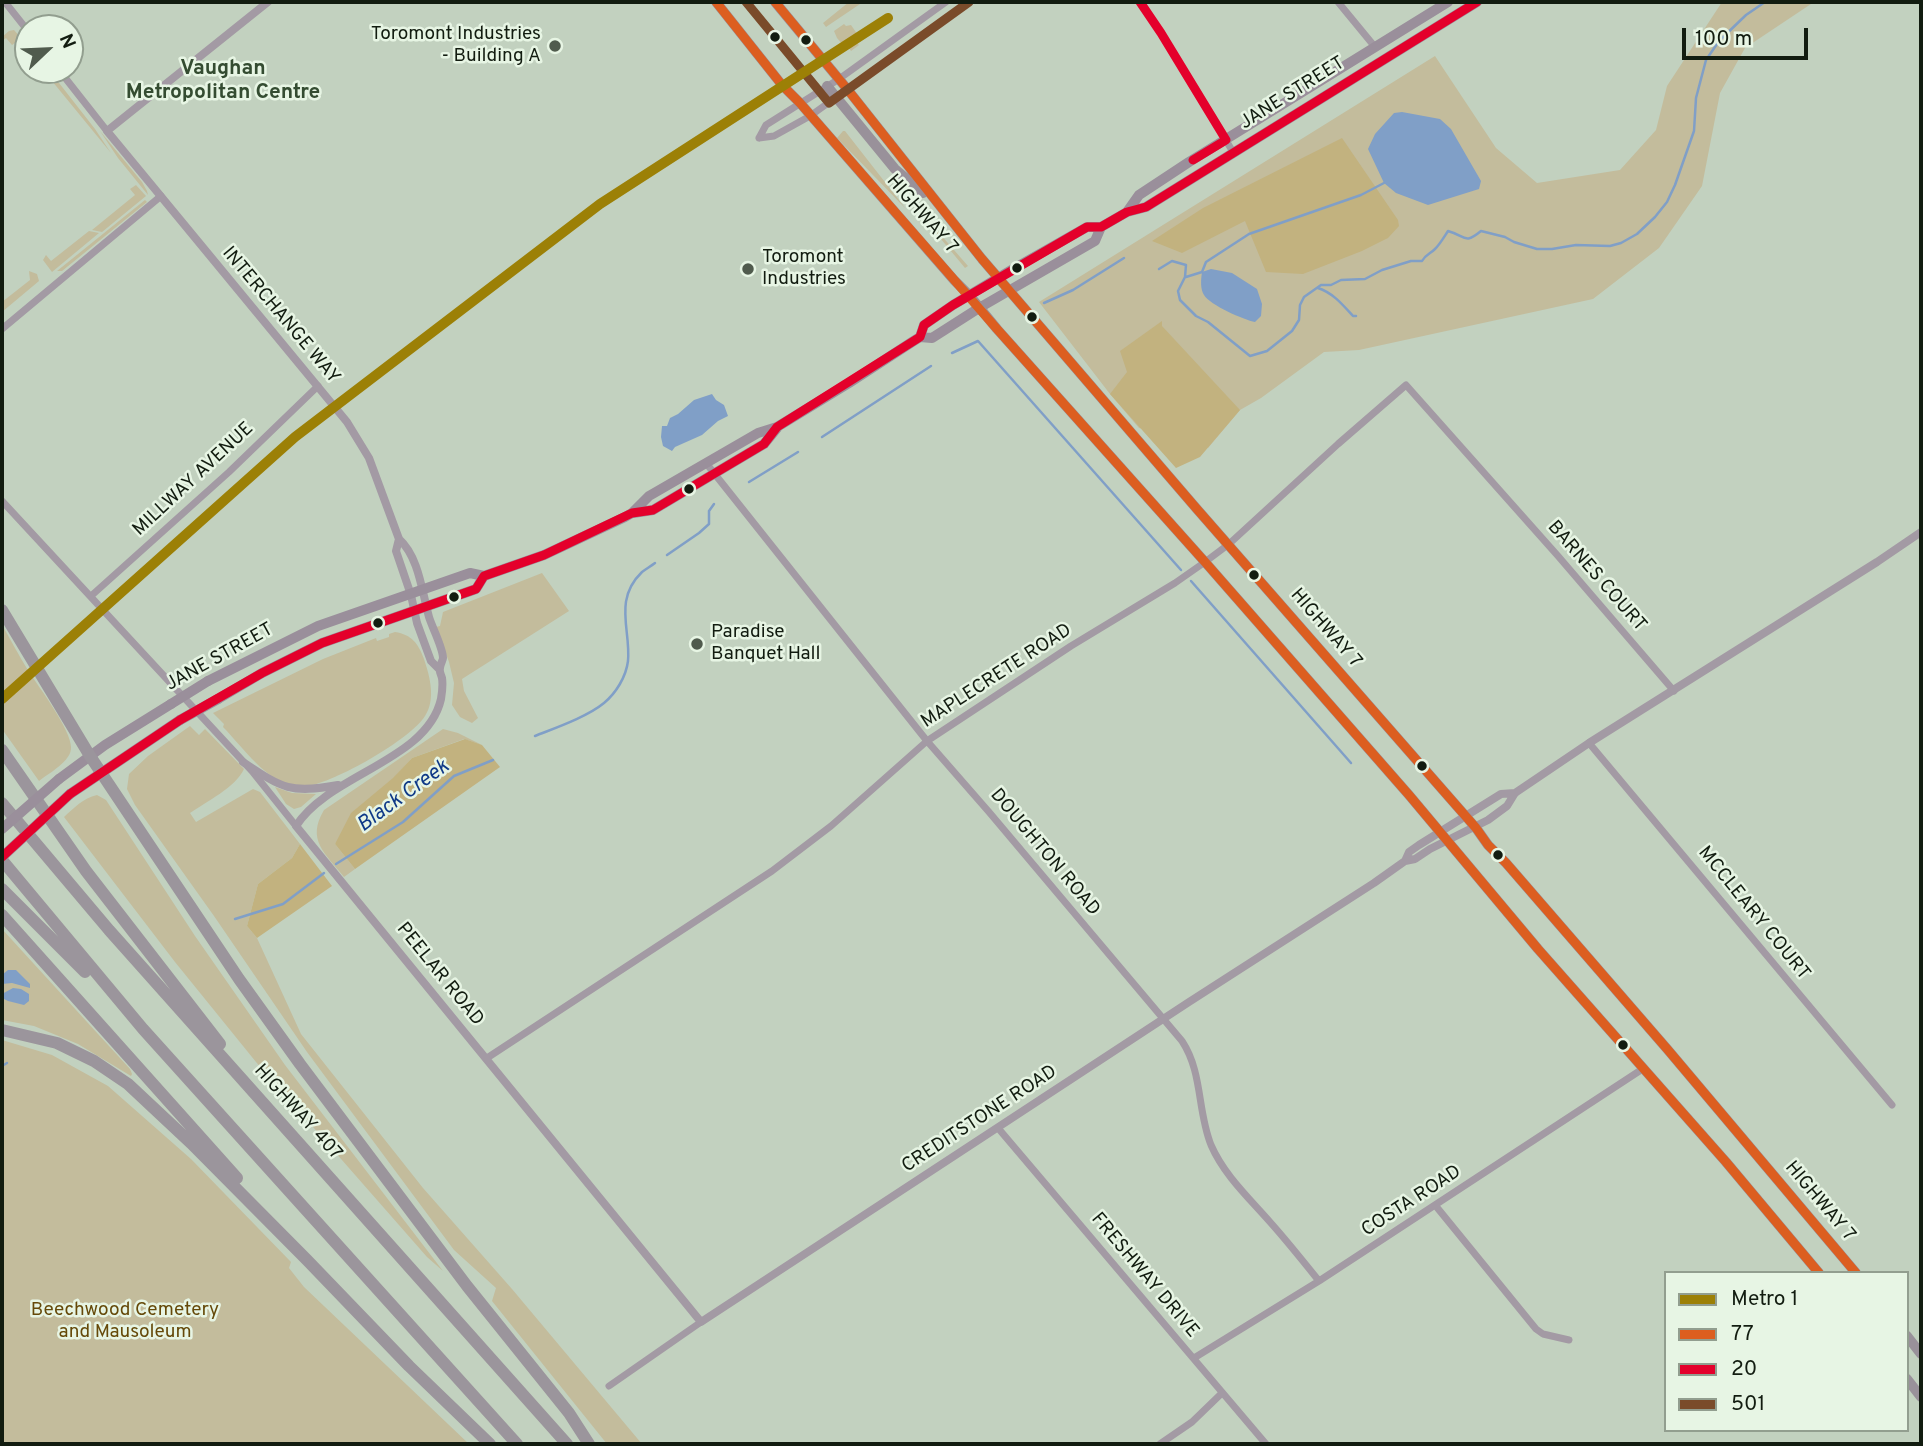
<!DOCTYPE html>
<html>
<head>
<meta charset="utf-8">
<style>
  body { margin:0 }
  #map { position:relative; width:1923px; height:1446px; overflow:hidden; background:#c2d1bf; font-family:Overpass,sans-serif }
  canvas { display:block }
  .frame { position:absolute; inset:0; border:4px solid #121c10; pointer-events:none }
  .legend { position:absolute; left:1664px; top:1271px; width:245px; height:161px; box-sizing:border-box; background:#e7f5e4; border:2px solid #929e8f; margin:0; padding:9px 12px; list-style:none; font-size:21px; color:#121c10 }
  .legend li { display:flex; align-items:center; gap:14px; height:35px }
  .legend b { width:35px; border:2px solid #929e8f }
  .north { position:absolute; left:14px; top:14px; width:70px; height:70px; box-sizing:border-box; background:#e7f5e4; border:2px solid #929e8f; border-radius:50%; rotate:67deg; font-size:19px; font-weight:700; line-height:28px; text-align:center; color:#121c10 }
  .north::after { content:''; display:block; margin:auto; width:24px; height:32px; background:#505b4d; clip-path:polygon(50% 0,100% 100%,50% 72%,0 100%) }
  .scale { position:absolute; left:1682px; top:28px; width:126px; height:32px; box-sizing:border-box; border:4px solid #121c10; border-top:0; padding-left:9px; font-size:21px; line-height:24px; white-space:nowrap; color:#121c10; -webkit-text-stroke:5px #e7f5e4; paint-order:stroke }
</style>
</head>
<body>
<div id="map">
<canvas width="1923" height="1446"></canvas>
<div class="frame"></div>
<ul class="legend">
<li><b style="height:9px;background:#9c8006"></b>Metro 1</li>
<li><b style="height:9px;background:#dc5e20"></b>77</li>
<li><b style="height:9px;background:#e4002b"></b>20</li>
<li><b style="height:9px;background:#7a4b2a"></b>501</li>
</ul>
<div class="north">N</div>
<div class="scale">100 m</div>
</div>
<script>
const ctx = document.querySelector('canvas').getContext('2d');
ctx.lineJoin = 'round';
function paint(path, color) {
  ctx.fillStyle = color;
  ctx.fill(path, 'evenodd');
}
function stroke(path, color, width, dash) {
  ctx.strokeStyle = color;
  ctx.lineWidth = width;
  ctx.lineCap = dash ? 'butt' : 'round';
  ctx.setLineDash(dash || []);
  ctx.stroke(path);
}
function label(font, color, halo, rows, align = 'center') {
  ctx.font = font + ' Overpass,sans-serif';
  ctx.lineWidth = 5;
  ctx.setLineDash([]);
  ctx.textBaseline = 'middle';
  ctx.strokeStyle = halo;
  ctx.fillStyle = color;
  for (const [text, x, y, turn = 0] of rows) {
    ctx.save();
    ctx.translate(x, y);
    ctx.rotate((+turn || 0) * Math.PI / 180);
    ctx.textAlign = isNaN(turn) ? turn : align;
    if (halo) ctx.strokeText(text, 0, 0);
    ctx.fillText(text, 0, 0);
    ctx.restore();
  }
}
paint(new Path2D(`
  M849,2h14l-37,25 -3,-4z
  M1722,2h92l-69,46 -25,45 -18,93 -43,62 -66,51 -234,51 -35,2 -63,46 -21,12 -32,38 -69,-20 -29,-34 -71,-92 396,-246 61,92 41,35 83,-13 36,-40 11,-44z
  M844,24l2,2 5,-1 9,13 -3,5 2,2 -8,6 -4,-6 -3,1 -7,-8 -3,-7z
  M14,30l14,16v6l-9,-12 -7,5 -6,-7 -4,3v-4l7,-6z
  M52,74l43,55 16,24 -59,-72 -7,2 -2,-2z
  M100,131l42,51 5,9 1,4 -30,-37z
  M843,131h2l61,78 -69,-71z
  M136,185l10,11 -44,36 -10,-2 43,-35 -5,-6z
  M145,200l2,2 -85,69h-5z
  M912,202l56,64 -3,2 -54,-65z
  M89,231l10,2 -47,39 -9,-12 3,-5 5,6z
  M29,271l8,3 2,7 -37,31v-10l28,-22z
  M542,573l27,38 -107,68 2,12 14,27 -6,5 -12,-6 -8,-12 2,-22 -5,-21 -13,-35 4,-1 3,-14z
  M2,625c9,15 17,31 27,47 10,15 42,58 42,75 1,14 -22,26 -32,34l-37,-52z
  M395,632c17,3 23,11 29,27 6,18 12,40 1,57 -14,23 -91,67 -118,70 -6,1 -15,-1 -21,-3 -24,-7 -46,-39 -63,-56l1,-3 -11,-11 110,-54 53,-21 1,3 12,-4v-3z
  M190,726l9,9 6,-6 39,40c-8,18 -38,33 -54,44l6,9 57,-33 7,3 40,52 -8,14 -34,26 -11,42 10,12 44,96 122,154 89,101 130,155h-35l-115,-143 4,-13 -42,-38 -147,-198 -93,-136 -79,-111 -8,-16 2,-15 19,-18z
  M443,729l15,4 24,12 -18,-6 -52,19 -77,86 20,25 -11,8c-19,-24 -38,-37 -20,-67z
  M275,787l17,6 24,1 -15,13 -7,2 -8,-5z
  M97,795l9,5 89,136 90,129 158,206 -16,-14 -171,-195 -81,-100 -111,-145c10,-9 19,-19 33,-22z
  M2,929l128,140 2,5 -1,2 -53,-32 -44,-18 -32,-6z
  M2,1040l50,15 56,31 83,73 100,103 -2,6 15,19 165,157h-467z`), '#c3bc9c');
paint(new Path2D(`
  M1342,138l56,82 1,6 -11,12 -26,13 -59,23 -37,-2 -21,-51 -63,32 -30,-12 51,-33z
  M1162,321v5l78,84 -40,47 -24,11 -66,-74 17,-22 -7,-21z
  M465,739l17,6 18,22 -145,102 -20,-25 16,-31 42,-35 19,-20z
  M300,844l32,42 -75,52 -10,-12 11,-42 34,-26z`), '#c2b27f');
paint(new Path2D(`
  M1402,112l38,7 11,10 30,52 -2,8 -51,16 -32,-12 -12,-10 -16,-34 7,-15 19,-21z
  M1211,269l21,4 25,16 5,15 -1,12 -6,6c-11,-2 -45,-17 -51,-27 -4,-6 -3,-16 -2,-23z
  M712,394l4,6 8,5 4,11 -10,5 -16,14 -27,12 -3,4 -9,-5 -2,-9 1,-11h5l3,-8 8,-4 16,-14z
  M8,970h8l14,14v4l-18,-5 -10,1v-9z
  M13,988l8,1 8,5v7l-5,4 -16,-4 -6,-3v-4z`), '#809fc7');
stroke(new Path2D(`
  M1159,269l13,-8 14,4 -1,12 -7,14 2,9 16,16 12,6 42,34 17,-5 25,-20 7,-11 1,-15 4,-8 17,-12h10l10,-5 24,-1 17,-9 29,-9h11c4,-7 8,-7 13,-12 5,-5 9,-12 13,-18 18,5 16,14 33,0l24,6 9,5 23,7h15l24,-4 34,1 11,-3 16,-9 18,-17 12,-15 8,-17 19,-54 2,-33 10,-38 13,-19 27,-26 19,-13
  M1186,277l16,-5 4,-10 43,-28 112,-39 23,-12
  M1318,288c15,5 24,16 35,28h3
  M1044,303l29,-13 51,-32
  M952,353l26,-12 203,229
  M822,437l109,-71
  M749,482l49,-30
  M667,555l32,-22 10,-9v-13l5,-7
  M1191,581l160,182
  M535,736c20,-8 52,-19 69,-33 12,-10 22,-26 24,-42 3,-31 -15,-61 14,-89 4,-3 9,-6 13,-9
  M336,864l67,-42 51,-46 39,-16
  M235,919l48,-15 41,-31
  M2,1066l5,-3`), '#809fc7', 2.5);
stroke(new Path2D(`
  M5,2l23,29
  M1140,2l21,31 72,119
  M1338,2l37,45
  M59,70l48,61
  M759,138l15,-2 36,-20 159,-114
  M759,138l7,-13 73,-46 107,-77
  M2,329l159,-133
  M706,463l221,278 62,71 193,229c21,32 15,69 29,104 13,30 38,53 59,77 17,19 33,39 49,59
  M2,501l250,270 44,55
  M91,596l138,-124 89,-86
  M1589,743l303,362
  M487,1058l285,-187 59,-45 96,-85 144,-95 104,-63 30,-21 24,-18 109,-100 68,-59 152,171 116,135
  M998,1128l268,316
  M1435,1205l101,124 7,5 26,6
  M1194,1358l125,-77 325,-213
  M609,1386l92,-64
  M1160,1444l32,-22 30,-29`), '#a39aa4', 7);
stroke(new Path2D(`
  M268,2l-161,129 240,291 22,36 30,81c20,18 23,53 30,78 3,10 14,31 14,41 0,2 -3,7 -3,10 -1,4 1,6 2,10 1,6 0,15 -1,21 -14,62 -112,75 -145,127l405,496 488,-320 185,-119 31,-22 10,-2 15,-10 58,-29 19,-14 8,-13 74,-50 288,-181 44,-30
  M399,539l-3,12 15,44 6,28 14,38 8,8
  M243,762c39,26 47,32 95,23
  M1405,861l4,-9 10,-7 82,-51 14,-1`), '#a39aa4', 8);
stroke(new Path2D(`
  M1127,212l12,-17 50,-33 259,-160
  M920,337l4,-12 29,-20 60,-36 74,-42h14l26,-15 19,-5 331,-205
  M633,513l20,-3 111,-66 13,-16
  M208,681l110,-55 152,-53 14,3 60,-21 81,-38 7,-4 17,-17 109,-63 19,-6 72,-44 63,-41 8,-5 12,1 47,-30 116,-67 6,-14
  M218,699l44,-26 60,-30 154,-54 8,-13
  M59,779l46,-34 66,-41
  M70,794l110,-74`), '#9a8f9b', 10);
stroke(new Path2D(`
  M716,2l66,83 18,18 154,177 15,15 28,34 208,233 204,233 129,154 188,213 93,111
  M775,2l73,88 134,169 214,249 280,320 12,17 18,18 162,187 188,223
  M827,86l68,83 28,24
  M1907,1336l14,18
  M1907,1379l14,18`), '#99919a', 10);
stroke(new Path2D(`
  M2,610l88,146 149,223 61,85 167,222 102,127 20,31
  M2,750l84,121 134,173
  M2,803l107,127 458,514
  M2,860l141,169 374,415
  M2,889l83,83
  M2,915l235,263
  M2,1030l55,13 37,18 34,23 63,59 116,117 102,106 81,78`), '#9b959c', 12);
stroke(new Path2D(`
  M171,704l37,-23
  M180,720l38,-21
  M2,829l57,-50
  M2,857l68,-63`), '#9a8f9b', 10);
stroke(new Path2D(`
  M716,2l66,83 18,18 197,226 208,233 204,233 129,154 188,213 93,111
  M775,2l73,88 134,169 214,249 280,320 12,17 18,18 162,187 188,223`), '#dc5e20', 9);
stroke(new Path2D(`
  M1140,2l21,31 65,107 -33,20
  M2,857l68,-63 110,-74 82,-47 60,-30 154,-54 8,-13 60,-21 88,-42 21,-3 111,-66 13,-17 143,-90 4,-12 29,-20 134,-78h14l26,-15 19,-5 331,-205`), '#e4002b', 9);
stroke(new Path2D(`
  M746,2l83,101 140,-101`), '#7a4b2a', 9);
stroke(new Path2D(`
  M2,699l293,-262 305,-233 288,-186`), '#9c8006', 10);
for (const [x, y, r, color] of [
  [775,37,6,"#121c10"],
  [806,40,6,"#121c10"],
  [555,46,7,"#505b4d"],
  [1017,268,6,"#121c10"],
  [748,269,7,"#505b4d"],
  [1032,317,6,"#121c10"],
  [689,489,6,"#121c10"],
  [1254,575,6,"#121c10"],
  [454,597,6,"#121c10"],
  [378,623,6,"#121c10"],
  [697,644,7,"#505b4d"],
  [1422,766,6,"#121c10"],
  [1498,855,6,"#121c10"],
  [1623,1045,6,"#121c10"]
]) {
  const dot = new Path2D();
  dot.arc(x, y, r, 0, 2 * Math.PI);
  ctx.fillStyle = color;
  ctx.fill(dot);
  stroke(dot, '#e7f5e4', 2.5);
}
label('19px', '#121c10', '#e7f5e4', [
  ["Toromont Industries",541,35,"right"],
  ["- Building A",541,57,"right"],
  ["Toromont",762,258],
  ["Industries",762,280],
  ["Paradise",711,633],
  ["Banquet Hall",711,655]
], 'left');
label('19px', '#121c10', '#e7f5e4', [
  ["JANE STREET",1293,94,-32],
  ["HIGHWAY 7",921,215,49],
  ["INTERCHANGE WAY",280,316,50],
  ["MILLWAY AVENUE",194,480,-43],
  ["BARNES COURT",1596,577,49],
  ["HIGHWAY 7",1325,629,49],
  ["JANE STREET",220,658,-29],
  ["MAPLECRETE ROAD",997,677,-33],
  ["DOUGHTON ROAD",1044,853,50],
  ["MCCLEARY COURT",1753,914,51],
  ["PEELAR ROAD",439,975,51],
  ["HIGHWAY 407",297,1113,48],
  ["CREDITSTONE ROAD",980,1120,-33],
  ["COSTA ROAD",1412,1202,-33],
  ["HIGHWAY 7",1819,1202,50],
  ["FRESHWAY DRIVE",1144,1276,50]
]);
label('19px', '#654909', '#e7f5e4', [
  ["Beechwood Cemetery",125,1311],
  ["and Mausoleum",125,1333]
]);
label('bold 21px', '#344c31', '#e7f5e4', [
  ["Vaughan",223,70],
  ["Metropolitan Centre",223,94]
]);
label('italic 21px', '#0f3987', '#e7f5e4', [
  ["Black Creek",404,797,-36]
]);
</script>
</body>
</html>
